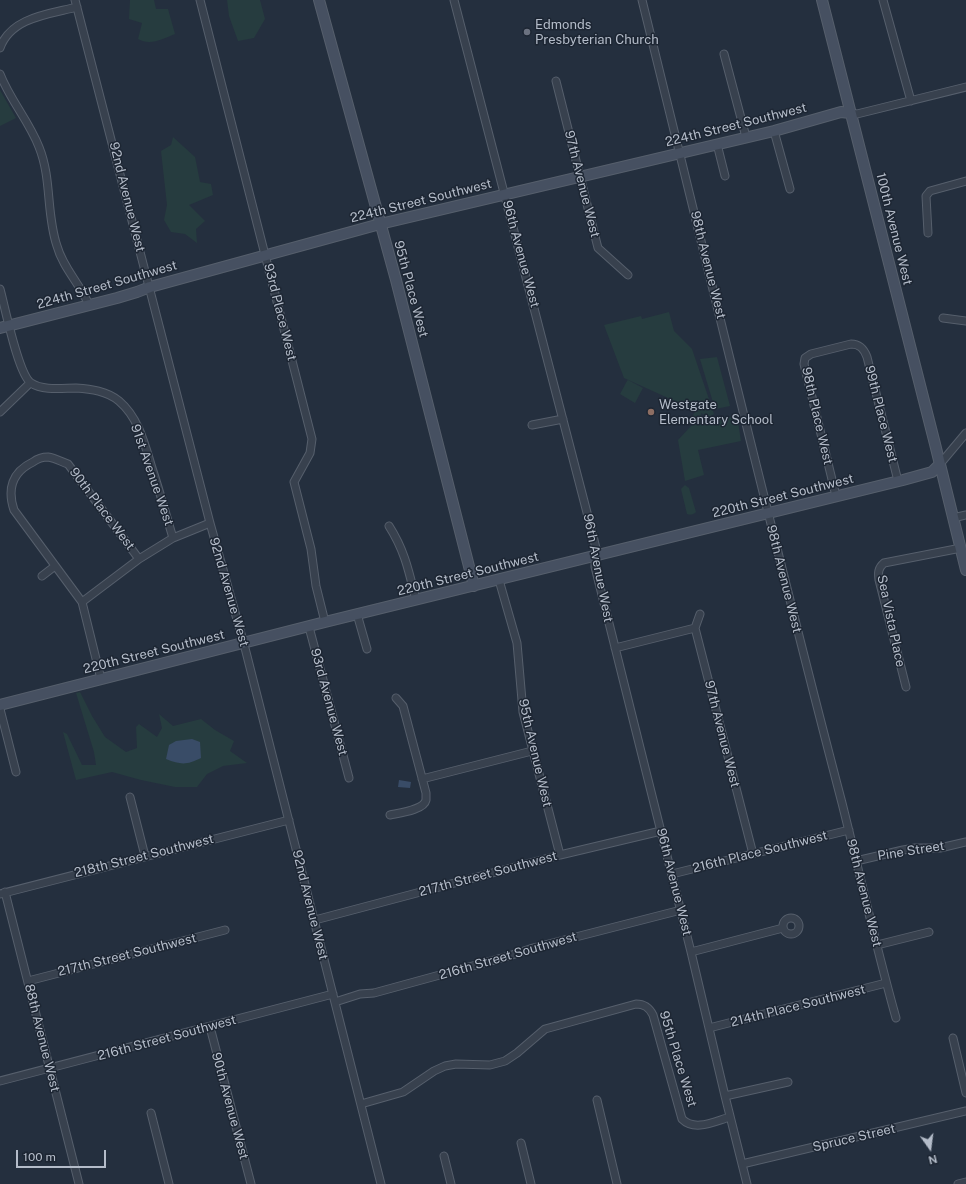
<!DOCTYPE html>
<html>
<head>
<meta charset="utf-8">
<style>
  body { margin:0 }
  #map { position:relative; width:966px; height:1184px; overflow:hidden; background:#242f3e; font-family:"Public Sans",sans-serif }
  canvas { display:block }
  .north { position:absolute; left:910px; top:1128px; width:40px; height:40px; -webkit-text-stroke:3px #1d2633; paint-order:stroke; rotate:166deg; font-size:11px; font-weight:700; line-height:16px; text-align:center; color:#b4bcc9 }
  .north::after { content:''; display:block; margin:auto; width:14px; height:18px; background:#b4bcc9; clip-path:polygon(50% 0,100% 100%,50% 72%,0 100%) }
  .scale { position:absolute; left:16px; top:1150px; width:90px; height:18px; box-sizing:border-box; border:2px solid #b4bcc9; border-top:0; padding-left:5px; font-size:12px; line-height:14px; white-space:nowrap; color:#b4bcc9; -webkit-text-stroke:3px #1d2633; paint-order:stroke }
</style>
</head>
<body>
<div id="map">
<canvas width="966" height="1184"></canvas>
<div class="north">N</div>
<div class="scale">100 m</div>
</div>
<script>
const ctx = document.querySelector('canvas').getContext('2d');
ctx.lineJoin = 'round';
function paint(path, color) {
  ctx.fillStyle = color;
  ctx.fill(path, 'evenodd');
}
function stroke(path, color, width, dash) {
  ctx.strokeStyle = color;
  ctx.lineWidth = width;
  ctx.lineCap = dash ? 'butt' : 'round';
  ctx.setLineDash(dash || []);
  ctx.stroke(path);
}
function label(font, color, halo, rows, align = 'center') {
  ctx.font = font + ' "Public Sans",sans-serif';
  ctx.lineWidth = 3;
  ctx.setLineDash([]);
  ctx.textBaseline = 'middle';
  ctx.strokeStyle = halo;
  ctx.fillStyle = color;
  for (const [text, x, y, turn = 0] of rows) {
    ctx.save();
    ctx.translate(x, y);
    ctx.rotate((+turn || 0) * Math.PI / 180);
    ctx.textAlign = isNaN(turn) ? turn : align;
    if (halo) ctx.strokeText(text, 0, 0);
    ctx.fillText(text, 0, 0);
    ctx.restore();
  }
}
paint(new Path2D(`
  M130,0h24l2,9h12l7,25c-12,5 -25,12 -37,5l4,-16 -13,-4z
  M227,0h33l5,19 -11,19 -16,3 -9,-25z
  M0,90l16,28 -16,8z
  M173,137l22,20 5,25 11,2 2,11 -24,10 16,16 -9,8 1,14 -12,-9 -14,-2 -7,-12 3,-15 -6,-54 10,-6z
  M669,312l5,19 18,18 22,65c-6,4 -8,2 -13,-1l2,9 34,-6 4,25 -43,9 6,25 -19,6 -7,-41 14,-15 -2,-6 5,-7h4l-75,-34 -20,-53 37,-9 1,3z
  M717,357l13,49 -15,3 -15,-50z
  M628,380l15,8 -8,15 -15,-9 7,-13z
  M685,485l4,3 7,24c-3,3 -6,3 -9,2l-6,-25z
  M80,692l12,24 13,21 21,15 11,-4 -1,-21 3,-3 18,13 5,-9 -3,-14 14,12 28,-7 14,11 19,11 -4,10 17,12 -24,3 -16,8 -10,13h-22l-34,-7 -29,-8 -36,8 -13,-48 4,2 15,31h14l-2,-13 -18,-59z`), '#263c3f');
paint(new Path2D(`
  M192,739l8,3 1,16c-14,7 -20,7 -35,1l3,-14 7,-4z
  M399,780l12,2 -1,6 -12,-1z`), '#394c67');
const street = new Path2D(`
  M75,0l135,523 35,125 136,536
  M200,0l112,439 -2,14 -16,29 17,67 5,37 9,36
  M454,0l137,528 5,20 -1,19 96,385 34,144 22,88
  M642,0c66,268 130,536 200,803 18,72 34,144 54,215
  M883,0l28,101
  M0,48c11,-31 50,-34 77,-41
  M724,54l22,83
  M0,74c10,26 29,47 39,73 13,32 7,67 18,99 6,22 23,38 32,59
  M556,81l42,167 30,27
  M850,113l7,1 109,-27
  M774,131l16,58
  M717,144l8,32
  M928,233l-2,-37 4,-5 36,-10
  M0,289c5,18 18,85 31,94 12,8 32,5 45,5 15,1 31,3 43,13 20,17 26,44 33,67 8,24 14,47 21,70
  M943,318l23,3
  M0,412l30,-29
  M532,425l31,-6
  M940,464l26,-31
  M836,496l-32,-132 1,-6 6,-4 40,-10c9,0 13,5 16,13l31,124
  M953,518l13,-3
  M389,526c16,25 20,46 27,74
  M42,576l13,-10
  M499,580l18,63 6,69 37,143
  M82,602l57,-43 34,-21 37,-15
  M357,614l10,35
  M700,614l-5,14 58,226
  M309,627l40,151
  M615,648l80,-20
  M101,679l-19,-77 -68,-92c-7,-21 -2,-38 19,-48 4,-3 9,-5 15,-5 7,1 14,5 20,7l71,95
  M906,687l-27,-107c-1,-7 -1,-12 5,-17l77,-15
  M0,709l16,63
  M422,779l110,-28
  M130,797l15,59
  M390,815c9,-2 34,-5 36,-15 0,-3 0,-5 0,-7l-23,-87 -7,-8
  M856,861l47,-11 12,-2h25l26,-6
  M672,874l177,-44
  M5,892l74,292
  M0,894l289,-74
  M783 926a8 8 0 1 1 16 0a8 8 0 1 1-16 0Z
  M315,920l245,-65 101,-24
  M877,945l52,-13
  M691,952l92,-24
  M28,981l197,-51
  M335,1002l25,-8 14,-1 135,-37 24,-8 148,-38
  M210,1027l41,157
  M709,1028l177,-45
  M953,1038l13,55
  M0,1081l333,-87
  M725,1096l63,-14
  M597,1100l20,84
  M361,1104l42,-12 31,-21 11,-5 11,-2 34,1 15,-4 12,-8 28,-24 91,-25c8,0 13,3 17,11l29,104c13,13 33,2 48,-2
  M151,1113l18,71
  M521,1143l10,41
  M444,1156l7,28
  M742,1164l224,-53
  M958,1184l8,-2`);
const secondary = new Path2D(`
  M319,0l77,280 78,306
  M822,0l113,444 31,126
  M0,328l117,-30 20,-6 13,-5 230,-63 394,-93 67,-19 9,1
  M0,705l325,-83 578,-142 29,-8 8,-8`);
stroke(street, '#565f6c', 9);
stroke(secondary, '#565f6c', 12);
stroke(street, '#38414e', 7);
stroke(secondary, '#465061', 10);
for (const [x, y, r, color] of [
  [527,32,4,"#6b7280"],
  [651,412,4,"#8d6e63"]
]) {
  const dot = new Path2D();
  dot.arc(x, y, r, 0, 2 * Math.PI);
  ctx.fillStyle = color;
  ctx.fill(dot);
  stroke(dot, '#1d2633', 1.5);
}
label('13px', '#b4bcc9', '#1d2633', [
  ["Edmonds",535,25],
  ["Presbyterian Church",535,40],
  ["Westgate",659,405],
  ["Elementary School",659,420]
], 'left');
label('13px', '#b4bcc9', '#1d2633', [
  ["224th Street Southwest",736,125,-14],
  ["97th Avenue West",582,184,76],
  ["92nd Avenue West",127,197,76],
  ["224th Street Southwest",421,201,-14],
  ["100th Avenue West",894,229,76],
  ["96th Avenue West",521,254,75],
  ["98th Avenue West",708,265,76],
  ["224th Street Southwest",107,285,-16],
  ["95th Place West",411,289,75],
  ["93rd Place West",280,312,76],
  ["99th Place West",881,414,76],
  ["98th Place West",817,416,77],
  ["91st Avenue West",152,475,71],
  ["220th Street Southwest",783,496,-14],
  ["90th Place West",102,509,53],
  ["96th Avenue West",598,568,79],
  ["220th Street Southwest",468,574,-14],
  ["98th Avenue West",784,579,76],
  ["92nd Avenue West",229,592,74],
  ["Sea Vista Place",891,621,78],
  ["220th Street Southwest",154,652,-14],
  ["93rd Avenue West",329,702,75],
  ["97th Avenue West",722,734,76],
  ["95th Avenue West",535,753,77],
  ["Pine Street",911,851,-9],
  ["216th Place Southwest",760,852,-14],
  ["218th Street Southwest",144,856,-14],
  ["217th Street Southwest",488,874,-15],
  ["96th Avenue West",674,882,76],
  ["98th Avenue West",864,893,76],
  ["92nd Avenue West",310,905,76],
  ["217th Street Southwest",127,955,-14],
  ["216th Street Southwest",508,956,-16],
  ["214th Place Southwest",798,1006,-14],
  ["88th Avenue West",42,1038,76],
  ["216th Street Southwest",167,1038,-15],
  ["95th Place West",678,1059,73],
  ["90th Avenue West",230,1106,75],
  ["Spruce Street",854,1138,-13]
]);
</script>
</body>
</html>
